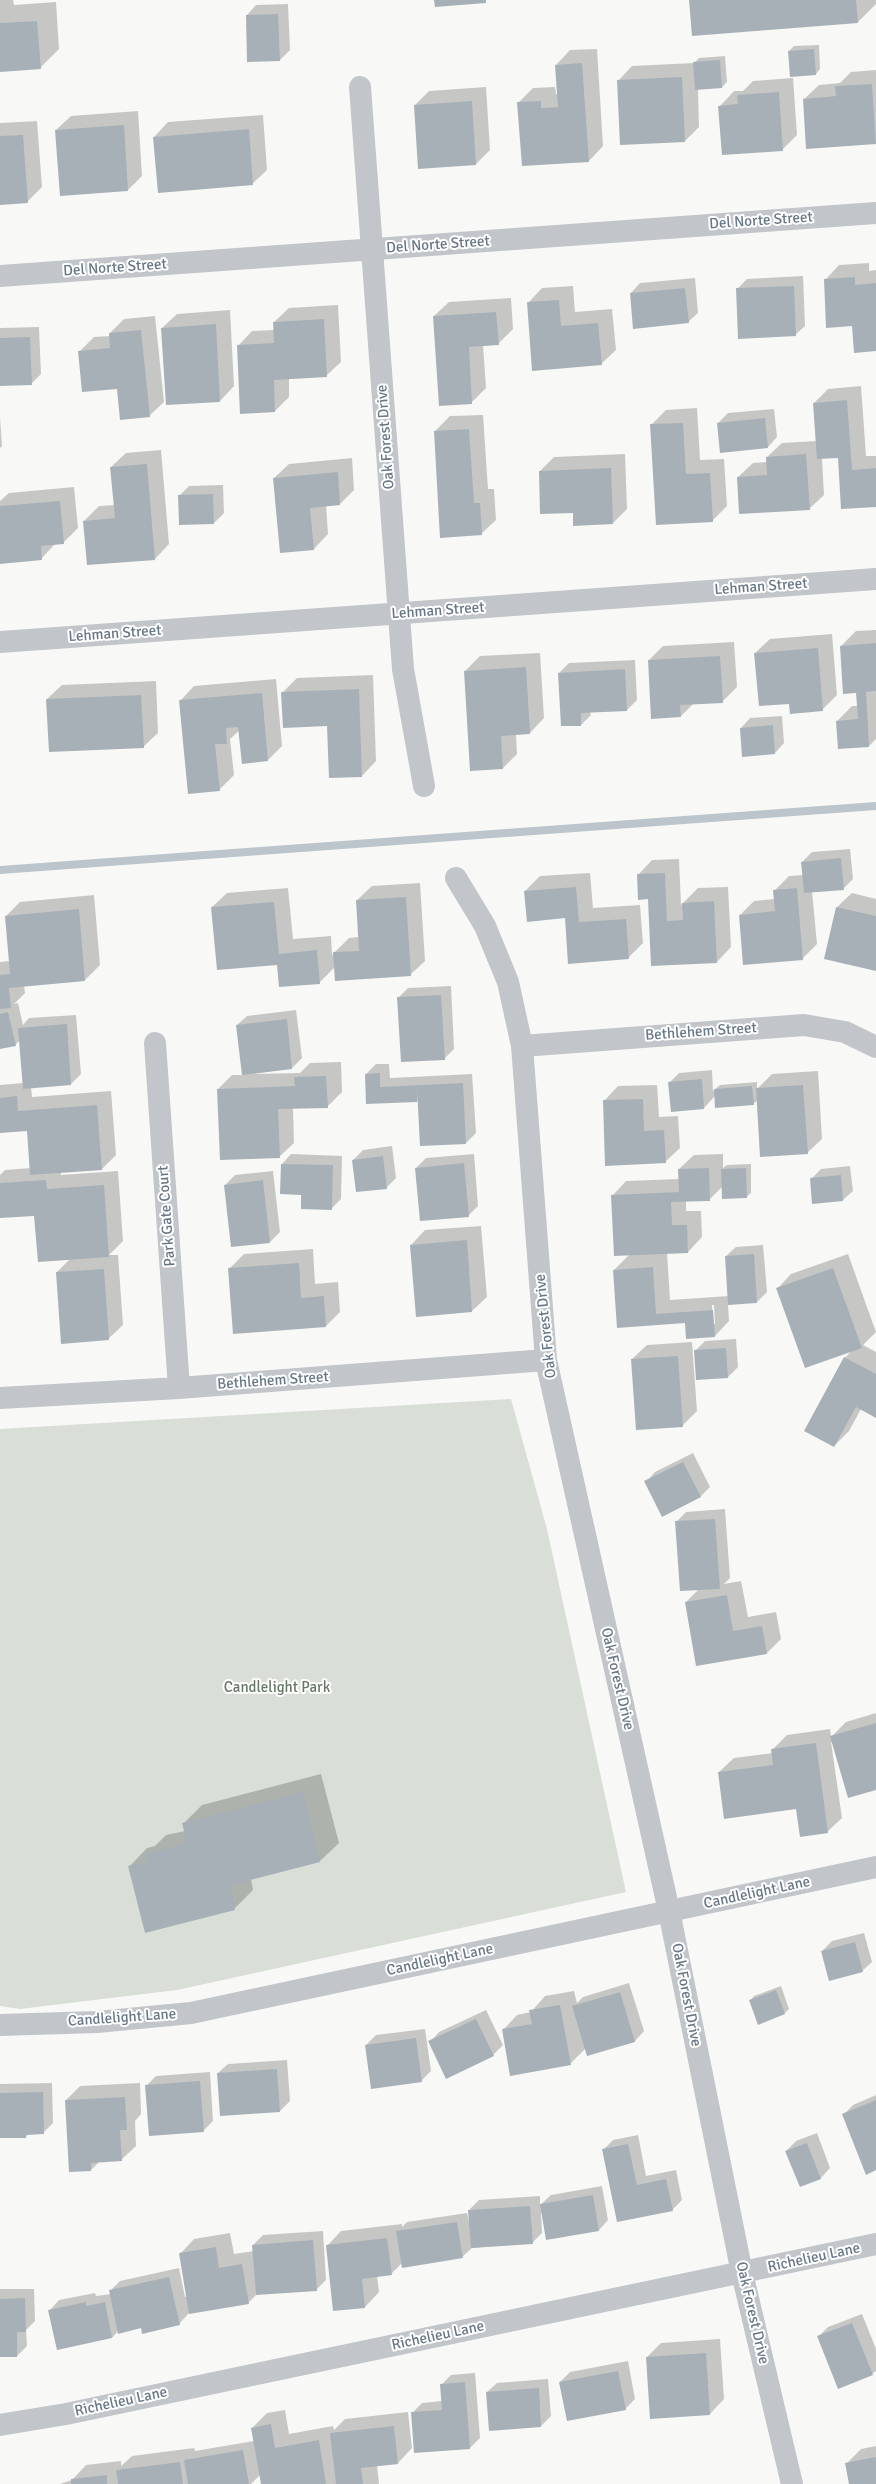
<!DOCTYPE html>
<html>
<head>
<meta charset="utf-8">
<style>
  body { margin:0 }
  canvas { display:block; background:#f8f8f6 }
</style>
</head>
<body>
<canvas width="876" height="2484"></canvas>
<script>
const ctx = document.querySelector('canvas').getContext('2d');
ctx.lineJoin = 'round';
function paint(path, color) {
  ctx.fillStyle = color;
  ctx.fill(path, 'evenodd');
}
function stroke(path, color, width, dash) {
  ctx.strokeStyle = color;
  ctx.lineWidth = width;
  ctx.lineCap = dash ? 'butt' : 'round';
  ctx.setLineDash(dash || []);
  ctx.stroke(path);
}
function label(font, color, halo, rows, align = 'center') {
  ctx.font = font + ' Signika,sans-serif';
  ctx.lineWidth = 4;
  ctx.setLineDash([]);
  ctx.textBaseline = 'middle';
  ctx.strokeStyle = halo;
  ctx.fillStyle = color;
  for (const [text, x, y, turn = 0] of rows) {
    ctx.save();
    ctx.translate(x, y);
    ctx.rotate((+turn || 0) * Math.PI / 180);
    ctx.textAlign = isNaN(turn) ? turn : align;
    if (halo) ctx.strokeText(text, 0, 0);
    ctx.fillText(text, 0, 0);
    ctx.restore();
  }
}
paint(new Path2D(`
  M511,1399l36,130 79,363 -449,98 -157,19 -20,-3v-577z`), '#d9dfd7');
paint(new Path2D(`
  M0,0h13l1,5 42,-3 3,47 -19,19 -40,3z
  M690,0h186v4l-18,18z
  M288,4l2,46 -10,10 -33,-45 9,-10z
  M819,45l1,24 -4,5 -27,-23 5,-5z
  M597,49l6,97 -14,15 -66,4 -5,-62 15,-15 22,-1 1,7h2l-2,-29 14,-15z
  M725,56l2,26 -5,5 -24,2 1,38 -14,14 -67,-60 14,-15 62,-3 5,-5z
  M876,70v73l-72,-44 15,-14 21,-2 11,-11z
  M793,78l4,57 -15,15 -62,-44 14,-15h9l10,-10z
  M486,87l4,63 -14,14 -61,-59 14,-14z
  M138,111l4,65 -14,14 -72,-60 15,-14z
  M263,115l4,55 -15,14 -98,-47 14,-15z
  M37,121l5,66 -15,15 -27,2v-81z
  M869,263v8l7,-1v80l-23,-25 -28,-45 14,-15z
  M803,276l2,50 -10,9 -58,-46 10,-10z
  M695,278l3,35 -10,9 -57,-29 9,-10z
  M573,286l2,26 37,-3 4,41 -15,14 -73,-61 14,-15z
  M511,298l2,31 -15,15 -15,1 3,43 -15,15 -37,-87 15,-14z
  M338,305l3,57 -15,14 -37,2v19l-14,14 -37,-65 14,-15 23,-1 -1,-8 15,-14z
  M230,310l4,76 -14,15 -58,-73 15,-14z
  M155,316l9,86 -15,14 -70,-64 15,-15 16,-1v-3l14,-14z
  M39,327l2,47 -10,10 -31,1v-57z
  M861,386l5,70h10v50l-37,-50 -17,2 2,37 -15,14 -71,-32 15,-14 15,-1 -1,-5 15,-14 34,-2 -2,-38 14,-14z
  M697,408l3,52 24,-1 3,47 -15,15 -61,-96 15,-15z
  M774,409l3,28 -9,10 -50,-24 10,-10z
  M483,415l5,74h6l2,31 -15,14 -46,-103 15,-15z
  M0,417l2,29 -2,2z
  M161,450l8,94 -14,15 -71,-38 15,-15 16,-1 -4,-38 15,-14z
  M625,454l2,55 -14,14 -73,-52 14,-14z
  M352,458l2,32 -14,14 -14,1 2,29 -14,15 -40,-71 15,-14z
  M223,485l1,28 -10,10 -35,-27 10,-10z
  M74,487l4,41 -15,15h-7l-15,16 -41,4v-62l9,-8z
  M876,630v109l-7,7 -32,-25 15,-15h6l-1,-14 -16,-46 15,-15z
  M832,634l5,61 -15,15 -67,-57 15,-14z
  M734,642l3,45 -15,15 -28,1 -13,13 -32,-56 14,-14z
  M540,653l4,65 -14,15 -14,1 1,20 -14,14 -32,2 -6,-99 15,-15z
  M635,660l2,40 -10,10 -37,2 1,3 -10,10 -22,-52 10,-10z
  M373,675l3,86 -14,15 -34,-51 -46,-32 15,-15z
  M276,679l6,67 -14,14 -28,-30 -10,9 4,36 -15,15 -39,-89 14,-15z
  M156,681l2,52 -15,14 -96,-48 15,-14z
  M782,716l2,27 -9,10 -34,-25 9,-10z
  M850,849l3,30 -10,10 -31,2 5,53 -15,15 -62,-44 14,-14 21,-2 -1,-8 15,-15 14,-1 -1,-13 10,-10z
  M679,859l2,46 17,-17 30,-1 3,60 -14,15 -65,3 -3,-67 -11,-23 14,-15z
  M590,873l3,35 47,-3 3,38 -15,15 -62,-41 -39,3 -2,-29 15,-15z
  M420,883l5,78 -15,14 -75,-8 -16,16 -41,-19 -66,-57 15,-14 61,-5 5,51 38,-3 1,19 17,-17 10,-1 -2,-37 15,-14z
  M852,893l24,6v71l-39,-63z
  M94,895l6,70 -15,15 -61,5 1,8 -11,11 4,-1 5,22 6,-7 47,-3 5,59 -10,10 -40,3 1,10 79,-6 5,64 -14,14 -41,3v3l57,-4 5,70 -14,14h9l5,70 -15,14 -51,-67 14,-14 -36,-43 -35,2v-42l5,-5 26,-2 -3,-38 -28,2v-47l23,-2 -3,-43 -5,5 -15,3v-86l10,-1 -4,-45 14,-14z
  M451,986l3,63 -10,10 -46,-61 10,-10z
  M296,1010l6,48 -10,10 -39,6 47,-1 10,-10 31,-1 1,30 -15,15 -34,1 1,35 -15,14 -61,-68 14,-14h11l-6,-50 10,-9z
  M376,1064h13l1,14 82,-4 4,59 -10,10 -47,-44 -2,2 -50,2 -1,-29z
  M712,1070l1,21 7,-6 37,-3v7l15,-15 46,-3 4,68 -15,14 -49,-53 -5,4 -38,-8 -11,12 -32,3 -2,-29 9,-9z
  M657,1085l2,32 19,-1 2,32 -15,14 -61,-61 14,-15z
  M392,1146l4,32 -10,10 -33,-28 10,-10z
  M291,1154l51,2 -1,43 -10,10 -29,-15 -20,-30z
  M474,1154l4,52 -10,10 -52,-48 10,-10z
  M723,1154v14l4,-3 24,-1v29l-5,4 -23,-11 -14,14 -23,1v10h15l1,26 -14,15 -21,1 3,47 59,-4 -3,-40 10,-9 27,-2 4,47 -10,10 -29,2 1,17 -14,15 -29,-14 -68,5 -4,-57 16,-16 -18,-58 14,-15 53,-2v-10l15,-14zM712,1305h2l1,19h-2z
  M850,1166l3,25 -10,9 -32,-21 10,-10z
  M273,1171l7,61 -10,10 -45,-57 10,-10z
  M481,1226l6,71 -15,14 -55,5 -6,-71 14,-15z
  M313,1249l2,35 23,-2 2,30 -14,14 -96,-58 14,-14z
  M848,1254l28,78 -13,13 13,7v65l-15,-8 -12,22 -15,15 11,-88 7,-8 -75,-61 14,-15z
  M736,1339l2,28 -10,10 -33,-26 10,-10z
  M692,1342l5,69 -15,15 -50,-67 15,-14z
  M693,1453l17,34 -10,10 -54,-15 9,-10z
  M725,1509l5,69 -6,6 17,-3 7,36 28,-5 5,27 -14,14 -81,-51 13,-13 -23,-67 10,-10z
  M876,1713v76l-45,-47 11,76 -15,14 -30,-24 -78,-36 15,-14 39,-5 -1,-3 15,-15 43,-6 1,8 15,-15z
  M321,1774l18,69 -19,18 -69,18 2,11 -19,19 -105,-42 18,-19 8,-2 11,-11 19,-4 -2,-7 19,-19z
  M864,1933l8,29 -10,9 -40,-20 10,-10z
  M629,1983l15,48 -9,10 -49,7 -16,16 -67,-34 14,-15 14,-3 14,-16 29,-5 3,12 6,-6z
  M781,1986l8,23 -4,4 -35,-12 4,-5z
  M486,2010l17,35 -10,10 -63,-13 9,-10z
  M425,2029l6,42 -10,10 -55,-36 10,-10z
  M287,2060l3,41 -10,10 -62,-38 10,-9z
  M210,2072l3,49 -10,10 -57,-45 10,-10z
  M52,2083l1,40 -10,10h-14l-3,4h-26v-53z
  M140,2083l1,31 -6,7 1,25 -15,14 -21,1 -9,9 -25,-70 14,-14z
  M876,2095v74l-33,-54 10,-10z
  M817,2133l13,35 -9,10 -21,8 -14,-35 10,-10z
  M638,2135l8,41 30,-6 6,30 -10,10 -54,11 -15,-71 10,-10z
  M602,2186l6,34 -9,10 -58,-17 1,20 -10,10 -60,5 -10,9 -60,6 -11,11 -14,2 2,16 -14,15 -38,-61 14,-15 61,-7v3l5,-5 60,-9 3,12 -1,-15 10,-10 61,-4v9l11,-10z
  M323,2231l3,49 -10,10 -59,4 -9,9 -59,10 -10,11 -60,6 -7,8 -62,-28 9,-10 36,-7 1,3 15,-2 -1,-3 10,-10 59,-13 6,29 2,-1 -7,-42 14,-15 36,-6 4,21 20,-3 -1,-6 10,-10z
  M0,2289h34l1,32 -9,9 1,16 -10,10h-17z
  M862,2314l14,35v22l-4,3 -54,-37 10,-10z
  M720,2339l4,60 -14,15 -63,-57 14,-14z
  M628,2361l7,38 -10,10 -65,-27 10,-10z
  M475,2373l5,65 -10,10 -55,4 -3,-39 10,-10 20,-2 -1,-16 10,-10z
  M548,2379l3,37 -10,10 -51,4 -3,-38 10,-9z
  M285,2410l4,24 44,-8 1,4 11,-11 63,-7 4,36 -14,15 -21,2 2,19h-117l-2,-9 -9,9h-191l12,-4 14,-15 35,-4v5l11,-10 62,-8 1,3 59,-10 -2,-13 15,-15z
  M876,2446v38h-26l-4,-20 15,-15z`), '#0003');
stroke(new Path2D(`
  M0,870l876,-64`), '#bcc5cb', 8);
paint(new Path2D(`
  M434,0h52v3l-51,4z
  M689,0h167l2,23 -166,13z
  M278,14l2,47 -33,1 -1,-47z
  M37,21l4,48 -41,3v-49z
  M814,49l2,26 -26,2 -2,-26z
  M720,60l2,28 -27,2 -2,-28z
  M582,63l7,99 -67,4 -5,-64 24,-1v7l17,-1 -3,-42z
  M682,77l3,65 -65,3 -3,-65z
  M872,84l4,60 -70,5 -3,-50 33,-3 -1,-10z
  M779,92l4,59 -61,4 -4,-49 20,-2 -1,-9z
  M472,101l4,64 -58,4 -4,-64z
  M124,125l4,66 -68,5 -5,-66z
  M249,129l4,56 -95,8 -5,-56z
  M23,135l5,68 -28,2v-69z
  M855,277v8l21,-2v68l-22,2 -2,-27 -26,2 -2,-49z
  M794,286l2,50 -58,3 -2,-51z
  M685,288l4,35 -56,6 -3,-36z
  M559,300l2,26 37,-3 4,42 -70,6 -5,-69z
  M496,312l3,33 -30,2 3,57 -33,2 -6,-90z
  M324,319l3,58 -53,3 1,32 -35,2 -3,-69 37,-2 -1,-21z
  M216,324l4,78 -54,3 -5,-77z
  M141,330l9,87 -30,3 -3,-31 -35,3 -4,-41 32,-3 -1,-15z
  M30,337l2,48 -32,1v-48z
  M847,400l5,70 24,-2v39l-35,2 -3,-51 -21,1 -4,-56z
  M765,418l3,30 -48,5 -3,-30z
  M683,423l3,51 24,-1 3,49 -57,3 -6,-101z
  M469,429l5,74h6l2,32 -42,3 -6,-107z
  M806,454l4,56 -71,4 -2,-37 30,-2 -1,-18z
  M147,464l8,96 -68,5 -4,-44 32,-3 -5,-51z
  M611,468l2,56 -40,2v-13l-33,1 -1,-43z
  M338,472l2,33 -30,3 4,42 -34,3 -7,-75z
  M213,494l1,30 -35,1 -1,-30z
  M60,501l4,43 -23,2 1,14 -42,4v-58z
  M876,643v48l-10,1 3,55 -31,2 -2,-28 22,-2 -2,-26 -13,1 -3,-48z
  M818,648l5,63 -33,3 -1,-10 -30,2 -5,-53z
  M720,656l3,47 -43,2 1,12 -30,2 -3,-59z
  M526,667l4,67 -29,2 2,33 -33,2 -6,-100z
  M625,669l2,42 -46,2v13h-20l-3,-53z
  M359,689l3,88 -33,1 -2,-52 -44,2 -2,-36z
  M262,693l6,68 -26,3 -4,-37 -12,1 1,16h-12l5,47 -32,3 -9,-94z
  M141,695l3,53 -95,4 -3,-53z
  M773,725l2,29 -33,3 -2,-29z
  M841,858l3,32 -40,3 -3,-31z
  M665,873l2,48 16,-1 -1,-17 32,-2 3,62 -66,3 -3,-67 -10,1 -1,-26z
  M576,887l3,35 47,-3 3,40 -61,5 -3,-46 -38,4 -3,-31z
  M797,888l6,72 -60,5 -4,-50 36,-4 -2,-21z
  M406,897l5,79 -76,5 -2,-29 26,-1 -3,-51z
  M274,902l5,52 38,-4 3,34 -41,3 -2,-22 -60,5 -6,-63z
  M836,907l40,9v55l-52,-12z
  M79,909l6,72 -76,7 2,20 -11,1v-34l10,-1 -5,-58z
  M441,995l4,65 -44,2 -4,-65z
  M8,1012l8,34 -16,3v-35z
  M287,1019l5,50 -50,6 -6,-50z
  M67,1024l4,61 -48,4 -5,-61z
  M380,1073v14l83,-4 3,61 -46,2 -3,-58v14l-51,2 -1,-30z
  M326,1076l2,32 -50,1 2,49 -60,2 -3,-71 78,-3 -1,-9z
  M702,1079l2,30 -33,3 -3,-30z
  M803,1085l5,69 -48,3 -4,-69z
  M752,1086l2,19 -39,3 -1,-19z
  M17,1096l1,15 79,-6 5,65 -72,5 -3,-44 -27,2v-35z
  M643,1099l1,32 20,-1 2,33 -61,3 -2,-66z
  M383,1156l4,33 -31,3 -4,-32z
  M464,1163l5,54 -49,4 -5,-53z
  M281,1164l52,1 -1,45 -31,-1v-14l-21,-1z
  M709,1168l1,33 -39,1 1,23h15l1,28 -74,3 -3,-61 68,-3 -1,-23z
  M746,1168l1,30 -25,1 -1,-30z
  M841,1175l2,26 -31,3 -2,-26z
  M46,1180l1,9 57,-4 5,72 -71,5 -4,-46 -34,2v-35z
  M263,1180l7,63 -39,4 -7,-62z
  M467,1240l5,72 -56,5 -6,-72z
  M754,1254l3,49 -29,2 -3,-49z
  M299,1263l2,35 23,-2 2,31 -93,7 -5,-66z
  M653,1267l3,47 57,-4 2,27 -29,2 -1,-16 -68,5 -4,-58z
  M833,1268l29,80 -57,20 -29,-80z
  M104,1269l5,71 -48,4 -5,-72z
  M726,1348l2,30 -32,2 -2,-30z
  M678,1356l5,71 -47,3 -5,-71z
  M844,1357l32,17v44l-20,-11 -22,40 -30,-16z
  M683,1462l18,35 -39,20 -18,-36z
  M715,1519l5,70 -40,2 -5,-70z
  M727,1595l6,36 29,-5 5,28 -71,12 -11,-64z
  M876,1723v67l-28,8 -18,-62z
  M816,1743l12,90 -28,4 -4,-28 -72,10 -6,-47 55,-7 -2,-16z
  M303,1792l17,70 -89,23 4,25 -90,23 -17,-67 20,-5 -2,-7 41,-11 -5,-20z
  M855,1942l8,30 -34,9 -8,-30z
  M776,1990l9,24 -27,11 -9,-25z
  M620,1992l15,50 -48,14 -15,-50z
  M560,2005l11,60 -61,11 -8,-47 30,-5 -3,-14z
  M476,2019l18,37 -48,23 -18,-38z
  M416,2038l6,44 -51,7 -6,-44z
  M277,2069l3,43 -60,4 -3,-43z
  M200,2081l4,51 -55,4 -4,-51z
  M43,2092l1,42 -18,1v3h-26v-45z
  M125,2097l2,33h-7l2,31 -31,2v8l-22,1 -4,-72z
  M876,2100v70l-10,5 -24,-61z
  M807,2143l14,36 -21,8 -15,-36z
  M628,2144l9,41 29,-6 7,32 -56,11 -15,-73z
  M593,2195l6,36 -53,9 -6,-36z
  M530,2206l3,38 -62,4 -3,-38z
  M457,2222l6,36 -61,10 -6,-37z
  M387,2238l5,37 -30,4 3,29 -32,3 -7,-66z
  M313,2240l4,51 -61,4 -4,-50z
  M216,2247l3,21 23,-4 7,40 -60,10 -10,-61z
  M169,2277l11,48 -38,9 -1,-6 -23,6 -9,-44z
  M25,2298l1,34h-9v25h-17v-58z
  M86,2302v4l19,-4 7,36 -55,12 -9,-40z
  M852,2323l21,52 -35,14 -21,-53z
  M706,2353l4,62 -60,4 -4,-62z
  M618,2371l8,39 -59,11 -8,-39z
  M465,2382l5,67 -56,4 -3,-41 31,-2 -2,-26z
  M539,2388l2,39 -52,4 -3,-39z
  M271,2424l4,24 44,-8 7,44h-65l-10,-56z
  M394,2426l4,38 -37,4 2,16h-27l-6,-51z
  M243,2450l6,34h-61l-4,-24z
  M876,2457v27h-27l-4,-21z
  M180,2462l3,22h-65l-2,-14z
  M107,2475v9h-36v-5z`), '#a8b0b7');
stroke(new Path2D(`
  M360,87l43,582 21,117
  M0,276l876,-63
  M0,642l876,-63
  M456,878l29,48 23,56 14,64 24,314 123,551 73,362 50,211
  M155,1043l24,345
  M522,1046l282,-21 41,7 31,15
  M0,1398l179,-10 367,-28
  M0,2025l97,-3 94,-9 685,-146
  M0,2425l66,-11 810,-170`), '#c2c5c9', 22);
label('15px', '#687786', '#fff', [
  ["Del Norte Street",761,221,-4],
  ["Del Norte Street",438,245,-4],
  ["Del Norte Street",115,268,-4],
  ["Oak Forest Drive",386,437,-94],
  ["Lehman Street",761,587,-4],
  ["Lehman Street",438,611,-4],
  ["Lehman Street",115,634,-4],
  ["Bethlehem Street",701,1032,-4],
  ["Park Gate Court",167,1216,-94],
  ["Oak Forest Drive",546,1326,-96],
  ["Bethlehem Street",273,1381,-4],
  ["Oak Forest Drive",617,1679,77],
  ["Candlelight Lane",757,1893,-12],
  ["Candlelight Lane",440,1960,-12],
  ["Oak Forest Drive",686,1995,79],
  ["Candlelight Lane",122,2018,-4],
  ["Richelieu Lane",814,2258,-12],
  ["Oak Forest Drive",752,2313,77],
  ["Richelieu Lane",438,2336,-12],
  ["Richelieu Lane",121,2402,-12]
]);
label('15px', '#667863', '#fff', [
  ["Candlelight Park",277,1688]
]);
</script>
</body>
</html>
